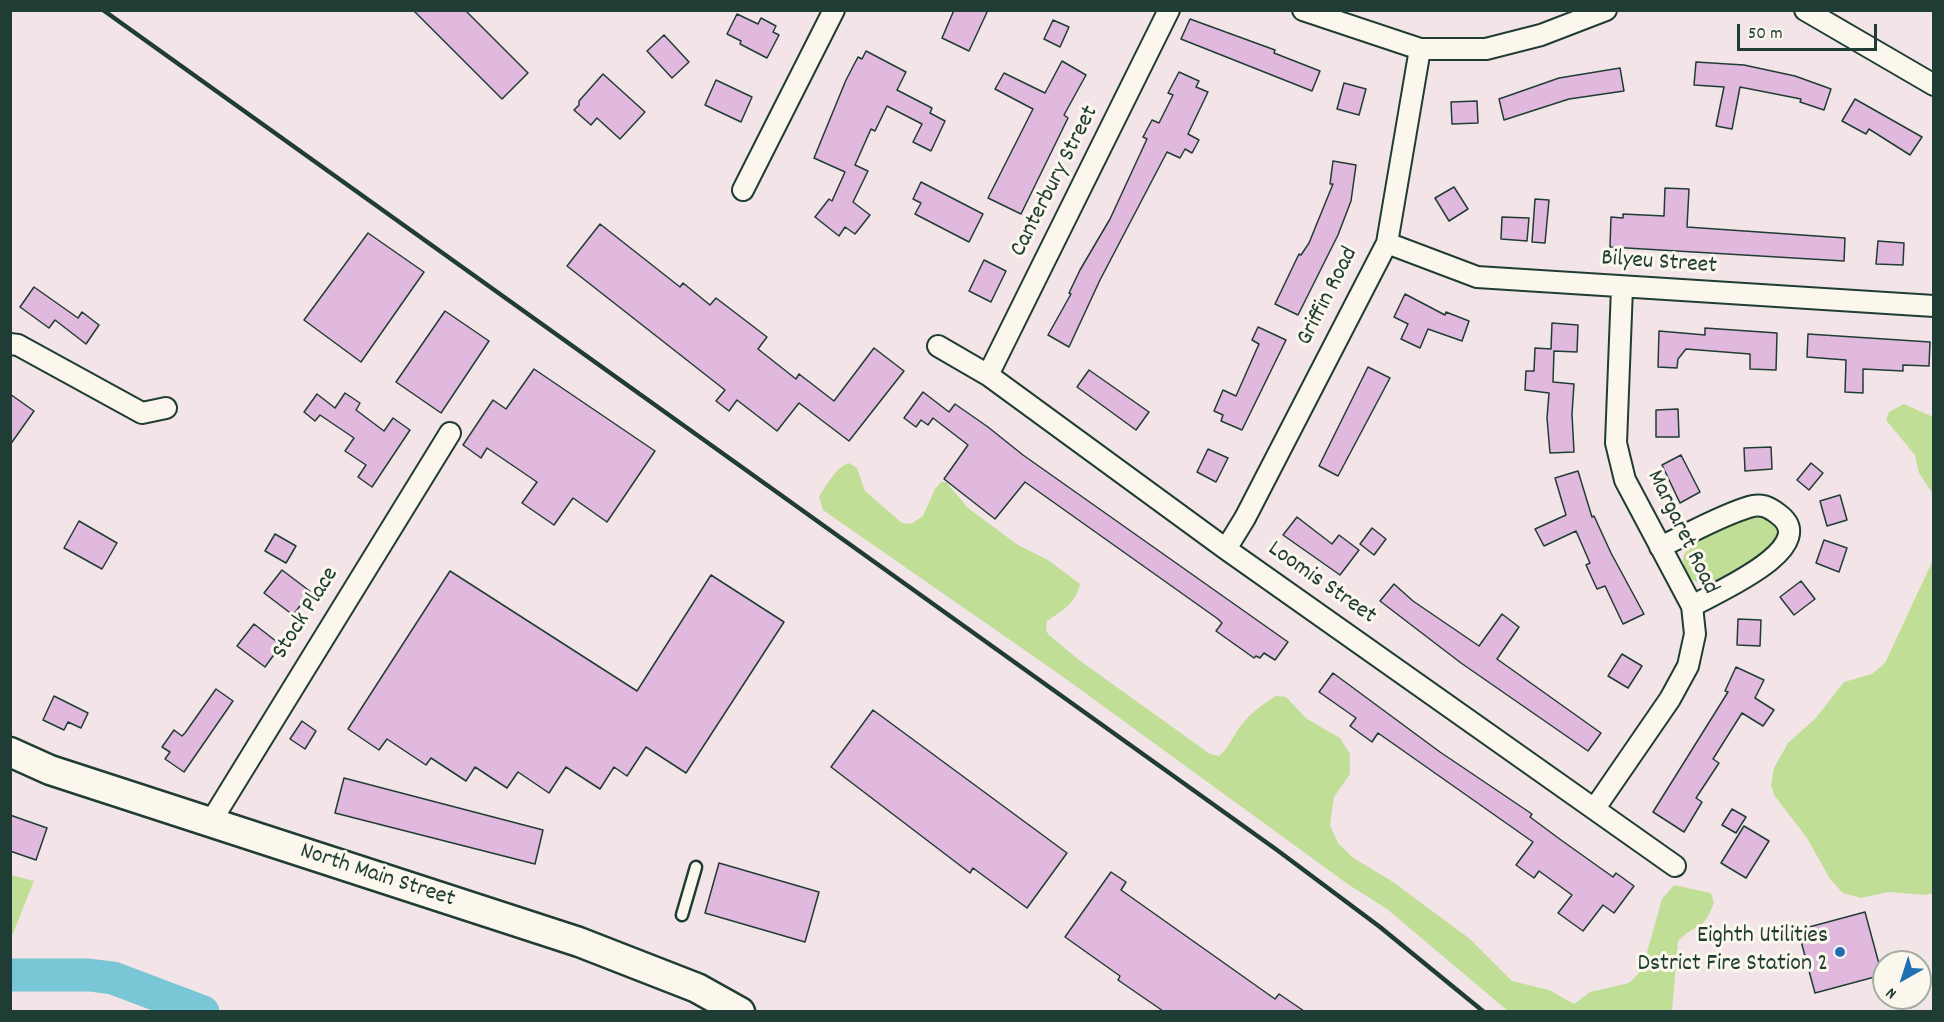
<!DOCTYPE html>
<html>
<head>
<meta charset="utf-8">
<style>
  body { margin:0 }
  #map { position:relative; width:1944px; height:1022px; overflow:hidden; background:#f3e4e8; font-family:Dekko,sans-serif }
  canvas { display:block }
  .frame { position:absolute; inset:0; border:12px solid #1f3d34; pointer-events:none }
  .north { position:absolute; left:1872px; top:950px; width:60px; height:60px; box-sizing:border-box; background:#fbf7ec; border:2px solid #a3ada2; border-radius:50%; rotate:219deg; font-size:16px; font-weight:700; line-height:24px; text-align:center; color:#1f3d34 }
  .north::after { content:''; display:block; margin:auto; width:21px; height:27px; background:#1f6fb2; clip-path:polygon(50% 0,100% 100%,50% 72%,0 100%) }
  .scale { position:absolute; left:1737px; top:24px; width:140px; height:27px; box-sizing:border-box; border:3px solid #1f3d34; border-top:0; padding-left:8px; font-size:18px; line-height:21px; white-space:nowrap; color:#1f3d34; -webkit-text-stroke:4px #fbf7ec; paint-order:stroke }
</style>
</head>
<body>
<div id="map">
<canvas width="1944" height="1022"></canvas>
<div class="frame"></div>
<div class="north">N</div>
<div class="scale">50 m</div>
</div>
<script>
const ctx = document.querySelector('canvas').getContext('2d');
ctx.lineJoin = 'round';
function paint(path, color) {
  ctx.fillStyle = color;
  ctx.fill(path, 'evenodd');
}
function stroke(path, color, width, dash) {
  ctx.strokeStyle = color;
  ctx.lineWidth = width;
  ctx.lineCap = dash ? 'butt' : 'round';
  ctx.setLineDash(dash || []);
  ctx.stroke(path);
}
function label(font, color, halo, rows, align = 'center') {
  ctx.font = font + ' Dekko,sans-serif';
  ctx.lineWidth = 6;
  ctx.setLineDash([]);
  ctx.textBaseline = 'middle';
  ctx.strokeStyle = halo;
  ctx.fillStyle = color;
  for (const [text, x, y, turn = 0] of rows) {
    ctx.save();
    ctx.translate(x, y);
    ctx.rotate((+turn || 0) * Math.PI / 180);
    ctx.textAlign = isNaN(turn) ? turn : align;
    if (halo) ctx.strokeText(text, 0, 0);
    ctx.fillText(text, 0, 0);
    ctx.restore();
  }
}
paint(new Path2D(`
  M1904,404l29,13v77l-14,-21 -4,-18 -29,-35 3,-8z
  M849,463l8,5 8,23 37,32 9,1 12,-8 12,-27 6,-7h5l22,26 50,37 30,15 32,24c-4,19 -18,27 -33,37l-1,9 2,4 31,26 131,94 9,2c11,-9 14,-21 23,-32 9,-11 22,-21 34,-28l10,1 21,22 33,19 10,16v20l-16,23 -3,19 -1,9 8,18 14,14 41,25 77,57 42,42 37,9 25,14 16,-12 39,-9 13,-13 20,-71 12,-14 37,8 3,10c-13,32 -17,18 -36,38l-6,70h-164l-121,-102 -38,-24 -290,-211 -236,-164 -4,-13c7,-11 17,-30 30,-34z
  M1762,515c41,18 -3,44 -22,54 -21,11 -53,29 -57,-11 5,-22 58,-42 79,-43z
  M1933,560v333l-8,2 -37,-3 -27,6 -18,-5 -13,-14 -23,-41 -33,-43 -3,-10 3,-17 14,-25 27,-24 29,-37 28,-8 13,-11z
  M11,875l23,6 -23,57 -1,-63z`), '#c0de96');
stroke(new Path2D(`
  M10,975h79l24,3 90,34`), '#78c6d6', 33);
const building = new Path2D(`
  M413,10h52l63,63 -26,26z
  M954,10h34l-19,41 -27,-13z
  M737,14l21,10 3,-6 15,8 -3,6 6,3 -12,23 -27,-14 1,-3 -14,-7z
  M1190,19l85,31 -1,3 46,18 -8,20 -131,-52z
  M1053,20l16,7 -9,20 -16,-8z
  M664,35l25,27 -17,16 -25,-27z
  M866,51l40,21 -9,18 35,18 -2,5 15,8 -14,30 -18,-9 9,-18 -35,-18 -12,25 -4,-2 -16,36 13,6 -15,31 17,13 -15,19 -10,-7 -6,9 -24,-19 14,-18 3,2 13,-29 -31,-14 32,-78 12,-23 4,2z
  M1062,61l24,14 -22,40 4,3 -47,96 -33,-16 45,-89 -38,-20 9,-16 41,20z
  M1696,62l48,3 51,11 36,13 -7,21 -24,-8 1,-3 -61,-12 -8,42 -16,-3 8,-39 -30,-2z
  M1620,68l4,23 -55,8 -65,21 -5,-21 60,-21z
  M1179,72l20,9 -3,6 12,5 -20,42 11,6 -7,13 -7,-4 -5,9 -13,-6 -67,128 -31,67 -21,-12 23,-41 -2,-1 11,-23 30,-51 37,-80 -4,-2 9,-17 7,3 14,-28 -5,-2z
  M603,74l42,38 -25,27 -23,-21 -6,7 -17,-15 5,-5v-4z
  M716,80l36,17 -11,25 -36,-17z
  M1344,83l22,6 -7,26 -22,-6z
  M1855,99l67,38 -12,18 -41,-26 -3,5 -24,-13z
  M1477,101l1,22 -26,1 -1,-22z
  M1333,161l23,4 -5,36 -13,34 -40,80 -23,-11 24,-50 2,1 8,-12 24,-59h-3z
  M921,182l62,32 -14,28 -54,-28 6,-11 -8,-4z
  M1454,187l14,22 -19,12 -14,-23z
  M1665,188l24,1 -2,38 158,11 -1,23 -234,-14 1,-30 12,1v-4l41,2z
  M1535,199l14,1 -4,43 -13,-1z
  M1502,217l27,1 -2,23 -26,-2z
  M600,224l80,63 3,-4 27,22 6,-7 51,39 -9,12 38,30 3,-5 35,27 40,-53 30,23 -55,70 -50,-38 -22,28 -40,-31 -8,11 -13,-10 9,-11 -158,-124z
  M368,233l56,39 -63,90 -57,-42z
  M1878,241l26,2 -1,22 -27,-1z
  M984,260l22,11 -15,31 -22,-11z
  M34,287l44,31 4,-6 17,13 -13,19 -31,-24 -6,8 -29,-21z
  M1405,294l40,21 1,-3 23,9 -7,20 -34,-12 -8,19 -19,-9 7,-15 -14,-7z
  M445,311l44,30 -48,72 -45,-31z
  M1552,323l26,2 -1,27 -23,-1 -1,31 21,2 -2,30 2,38 -24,1 -3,-35 2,-25 -24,-3 1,-19h8l1,-23 16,1z
  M1258,327l28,13 -44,90 -21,-9 2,-6 -9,-4 9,-21 13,6 23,-52 -7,-4z
  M1705,328l72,5 -1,37 -26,-1v-15l-64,-5 -8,10 -1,9 -19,-1 1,-36 46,4z
  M1808,334l122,8 -1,24 -26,-1v6l-40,-2v24l-18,-1 1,-32 -39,-3z
  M1368,367l22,11 -52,98 -19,-10z
  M534,369l121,82 -48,71 -34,-24 -19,27 -32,-22 15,-21 -50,-34 -6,10 -18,-13 30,-45 13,9z
  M1089,370l60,42 -13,18 -59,-43z
  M923,392l26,20 6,-8 33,23 35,28 265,187 -13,18 -11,-7 -4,5 -4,-2 -2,2 -38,-27 6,-8 -4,-4 -193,-137 -30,37 -51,-40 24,-34 -35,-27 -5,7 -7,-5 -5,7 -12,-9z
  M345,393l15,10 -4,7 28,21 9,-13 17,12 -38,57 -14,-10 8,-12 -21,-14 9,-13 -34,-23 -5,6 -11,-9 13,-18 18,14z
  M10,394l24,17 -24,34z
  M1678,409l1,28h-23v-27z
  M1771,447l1,22 -27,2 -1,-23z
  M1208,449l20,9 -12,24 -19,-10z
  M1681,455l19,37 -20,11 -18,-38z
  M1811,463l12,10 -14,17 -12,-10z
  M1578,471l14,46 2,-1 17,37 33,61 -21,10 -18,-38 -8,3 -11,-24 4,-2 -14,-32 -32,15 -9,-17 31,-14 -11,-37z
  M1840,495l7,25 -20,6 -7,-25z
  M1297,517l35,27 7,-9 20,15 -19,25 -57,-40z
  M79,521l38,22 -15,26 -38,-21z
  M1372,528l14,11 -12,16 -14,-11z
  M275,534l21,12 -10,17 -21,-12z
  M1824,540l23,8 -8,24 -23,-9z
  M282,570l29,22 -18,23 -29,-22z
  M450,571l187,120 74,-116 73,47 -98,151 -40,-26 -19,29 -13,-9 -14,22 -34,-22 -17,26 -31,-21 -11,16 -32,-21 -9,14 -35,-23 -5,7 -39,-26 -8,11 -31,-21z
  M1801,581l14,18 -21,16 -14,-18z
  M1394,584l19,17 66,45 23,-32 17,13 -22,32 104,74 -13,18 -127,-88 -81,-62z
  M1738,619l23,1 -1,26 -23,-1z
  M254,624l27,21 -16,22 -28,-21z
  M1622,654l20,12 -14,22 -20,-12z
  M1736,667l28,13 -9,18 19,12 -11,16 -21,-13 -29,46 6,4 -23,35 6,4 -18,30 -31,-20 75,-120 -3,-1z
  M1333,673l107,79 92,62 -2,3 31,23 52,37 3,-4 18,13 -20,27 -11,-8 -20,26 -25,-18 14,-18 -33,-24 -5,7 -18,-13 17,-23 -155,-109 -6,9 -22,-16 6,-8 -37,-26z
  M216,689l17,12 -49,71 -19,-13 5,-7 -8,-5 12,-17 8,6 3,-3z
  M54,696l34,17 -7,15 -13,-6 -4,8 -21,-10z
  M873,710l194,143 -40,55 -54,-40 -3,5 -139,-106z
  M302,721l14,10 -11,18 -15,-10z
  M344,778l199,52 -8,34 -200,-51z
  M1732,809l14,8 -10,16 -14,-8z
  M10,815l37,13 -11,32 -26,-9z
  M1744,826l25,15 -23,37 -25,-15z
  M719,863l100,29 -14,50 -100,-29z
  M1111,872l15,10 -5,8 154,109 4,-5 25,17h-141l-45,-31 2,-4 -55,-39z
  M1865,912l17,63 -67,18 -17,-63z`);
paint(building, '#e1b8de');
stroke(building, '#1f3d34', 1.5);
const service = new Path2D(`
  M682,915l14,-48`);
const minor = new Path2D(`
  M1303,10l117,39h66l55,-14 65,-25
  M1805,10l129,75
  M743,190l91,-180
  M1387,243l90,34 457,29
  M10,344l8,1 124,68 24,-5
  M938,346l50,29 238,174 449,317
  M988,375l181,-365
  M1660,547c29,-13 59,-31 89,-40 12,-4 20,0 29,7 46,33 -65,80 -86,92
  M1226,549l19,-31 142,-275 33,-194
  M1595,808l75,-109 18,-33 7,-32 -3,-28 -67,-126 -9,-37 6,-155
  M210,823l240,-390`);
const secondary = new Path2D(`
  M10,752l40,18 529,172 118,46 43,24`);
stroke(service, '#1f3d34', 15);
stroke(minor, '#1f3d34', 24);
stroke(secondary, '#1f3d34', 33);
stroke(service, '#fbf7ec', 10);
stroke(minor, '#fbf7ec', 20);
stroke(secondary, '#fbf7ec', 28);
stroke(new Path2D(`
  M103,10l1174,840 103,77 104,85`), '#1f3d34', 4.5);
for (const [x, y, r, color] of [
  [1840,952,6,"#1f6fb2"]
]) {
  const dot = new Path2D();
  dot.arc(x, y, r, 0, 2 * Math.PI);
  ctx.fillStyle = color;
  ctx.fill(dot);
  stroke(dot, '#fbf7ec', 2);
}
label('24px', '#1f3d34', '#fbf7ec', [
  ["Canterbury Street",1056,182,-63],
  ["Bilyeu Street",1659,264,4],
  ["Griffin Road",1329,297,-63],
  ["Margaret Road",1681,533,64],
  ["Loomis Street",1321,584,35],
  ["Stock Place",307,614,-58],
  ["North Main Street",377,877,18]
]);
label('24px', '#1f3d34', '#fbf7ec', [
  ["Eighth Utilities",1828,938],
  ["Dstrict Fire Station 2",1828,966]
], 'right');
</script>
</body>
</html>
